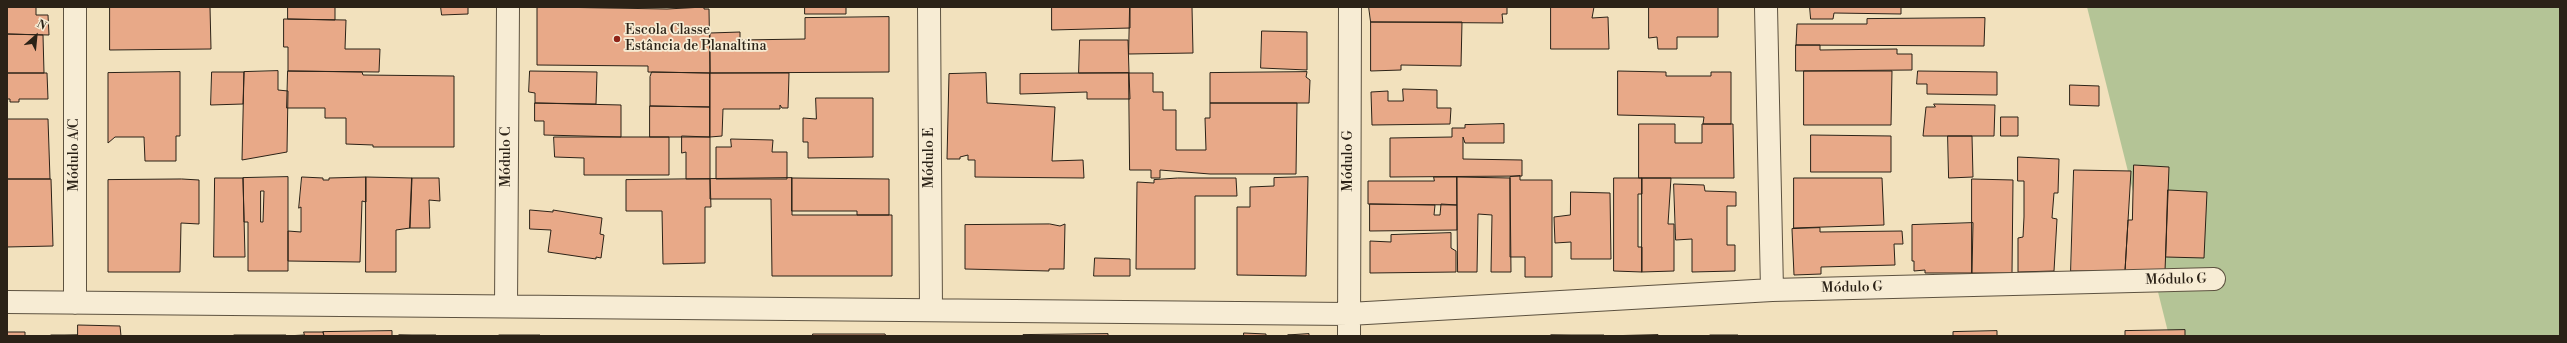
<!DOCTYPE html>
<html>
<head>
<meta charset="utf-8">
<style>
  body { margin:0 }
  #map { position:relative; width:2567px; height:343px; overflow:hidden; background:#f2e1bd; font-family:"Libre Bodoni",serif }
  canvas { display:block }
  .frame { position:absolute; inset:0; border:8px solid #2b2217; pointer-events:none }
  .north { position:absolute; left:16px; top:16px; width:40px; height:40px; -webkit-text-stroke:3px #f7ecd4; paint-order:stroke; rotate:27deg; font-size:11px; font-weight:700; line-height:16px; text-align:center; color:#2b2217 }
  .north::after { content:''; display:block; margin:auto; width:14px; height:18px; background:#2b2217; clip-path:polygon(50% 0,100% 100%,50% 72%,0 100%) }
</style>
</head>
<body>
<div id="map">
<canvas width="2567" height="343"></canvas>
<div class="frame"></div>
<div class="north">N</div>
</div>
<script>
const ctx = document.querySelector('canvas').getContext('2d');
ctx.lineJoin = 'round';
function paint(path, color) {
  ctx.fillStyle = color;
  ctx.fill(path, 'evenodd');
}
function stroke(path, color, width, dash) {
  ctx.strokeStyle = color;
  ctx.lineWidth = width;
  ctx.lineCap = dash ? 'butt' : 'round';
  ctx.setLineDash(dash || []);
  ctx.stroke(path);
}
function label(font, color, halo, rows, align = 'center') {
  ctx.font = font + ' "Libre Bodoni",serif';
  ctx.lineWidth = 3.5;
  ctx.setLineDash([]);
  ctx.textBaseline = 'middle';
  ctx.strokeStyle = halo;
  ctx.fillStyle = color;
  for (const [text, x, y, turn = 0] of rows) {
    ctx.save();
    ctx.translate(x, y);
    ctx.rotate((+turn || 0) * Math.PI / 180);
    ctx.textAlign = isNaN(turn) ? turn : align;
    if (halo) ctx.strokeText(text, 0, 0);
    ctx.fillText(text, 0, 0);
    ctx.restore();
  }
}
paint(new Path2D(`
  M2087,7h473v329h-391z`), '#b4c496');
const building = new Path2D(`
  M7,7h29v8h12l1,20 -42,-1z
  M110,7h100l1,42 -101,1z
  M288,7h47v13l-47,-1z
  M441,7h27v7l-26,1z
  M549,7l118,2 37,-2v2h5l1,64 -62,-1v-6l-111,-1v-57z
  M805,7h41v7h-41z
  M1052,7h78v21l-78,2z
  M1130,7h62l1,46 -64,1z
  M1369,7h138v7h-5l1,9 -132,-1z
  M1551,7h43l-2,11 16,-1 1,32h-58z
  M1649,7h69v30h-41v12h-19l-1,-12 -8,1z
  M1810,7h91v7l-67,-1 -1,6h-22z
  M889,17v55l-179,1v-40l30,-1v8l65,-1v-21z
  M1985,18l-1,28 -188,-1 1,-21h70v-5z
  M284,19l62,1 -1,29h35l-1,23 -91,-1v-24h-4z
  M1371,22h91l-1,44 -60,-1v5l-30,1z
  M1262,31l45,1v38l-46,-2z
  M7,34l36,1 1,38h-37z
  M1080,40h48l1,33h-50z
  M1796,45h24v5l77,-1v5h15v16l-116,1z
  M278,71v19l10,1 -1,61 -45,8 2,-88z
  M288,71l74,1 1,3 91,1v71h-81v-2l-27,-1v-26h-21v-10h-38z
  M530,71l67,1 -1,32 -61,-1v-10l-6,-1z
  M1618,71l48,1v4h45v-4h20v52h-28l1,-7 -86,-2z
  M1804,71h88l-1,54h-87z
  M1918,71l79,1v23l-70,-1v-10h-10z
  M180,72v64h-4v25h-31l-1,-24h-29l-7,6v-70z
  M212,72h32l-1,32 -32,1z
  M652,72l58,1v34l-60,-1v-29z
  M1307,72l-1,5 4,3 -1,23h-99v-30z
  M7,73h40l1,26h-29v3h-9v-3h-3z
  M710,73h79l-1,35h-6l-2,-3v4h-57l-1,27 -12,1z
  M986,73l1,30 68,4 -3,54 31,-1 1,18 -109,-1v-17h-7v-5l-8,2v2h-13l2,-85z
  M1129,73h24v19h10v18h13v40h30l-1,-32h5v-15h87l-1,71h-86l-50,-4v8h-9v-8h-21z
  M1129,73l1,26h-43v-7l-67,2v-20z
  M2070,85l29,1v20l-29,-1z
  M1403,89l34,1v18h14l-1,16 -78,1 -1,-33 17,-1v10h15z
  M816,98h57v59l-65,1v-16h-5v-24l13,1z
  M535,103l86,2v32l-77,-2v-14h-9z
  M1934,104l61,1 -1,31h-71l3,-29h9z
  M650,106l60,1v30h-60z
  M2001,117h17v19h-17z
  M7,119h41l2,60h-43z
  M1504,124v19h-39l-2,-6v22l59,1v16l-132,1v-39l62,-1v-9h13v-3z
  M1639,124h36v19h27v-19h31l1,54h-95z
  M1811,135l80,1v36h-80z
  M682,136l28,1v42h-24v-27l-4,1z
  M1948,136h24l1,41 -24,1z
  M554,137h115v38h-85v-17l-29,-1z
  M731,139l42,1 -1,12h15v27h-71v-32h15z
  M2018,157l41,2 -1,34h-4l-2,25 5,1 -3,52 -36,1v-34l5,-1 1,-20v-36h-6z
  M2134,165l35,2 -4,104h-40l3,-51h4z
  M2074,170l57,1 -6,100h-54z
  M1520,176v4h32v97h-27v-20h-15v-80z
  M288,177v94h-40v-49h-4l-1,-44zM261,191h3l-1,31h-2z
  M302,177l21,1v2h6v-2l37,-1v25l-4,-1 -2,61 -72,-1v-30l13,1v-25l-2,1z
  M366,177l46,1 -2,50 -14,2v42h-30z
  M1308,177l-2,99 -69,-1v-68h13v-20l24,-1v-8z
  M1434,177h23v28l-89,-1v-23h66z
  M1457,177l53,1 1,94h-20l1,-57 -14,-1 -1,58h-19z
  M215,178h28l2,79h-31z
  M412,178h27l1,23 -11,-1 1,28h-20z
  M792,178l97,1v36h-32v-4h-65z
  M792,178v37h100v61h-120l-1,-77h-61v-20z
  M1178,178h58l1,18h-42v73h-59l1,-87 17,1v-3z
  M1614,178h28v16h-4v53h4v25l-28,-1z
  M1642,178h29l-3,46h6v47l-32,1z
  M1794,178h88l2,47 -90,3z
  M7,179h44l2,67 -46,1z
  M182,179l17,1v44l-18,-1 -1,49h-72v-92z
  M710,179l1,28h-6v56l-42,1 -1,-53h-36v-31z
  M1972,179l41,1 -1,93h-40z
  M1674,184l30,1 1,6 31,1v14h-9v39h8v26l-43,1v-33l-16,1z
  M2168,190l39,2 -3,66 -38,-1z
  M1571,192l39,1 1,66h-40v-17l-16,1 -1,-26 16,-2z
  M1370,204l65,1 -1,10h6l1,-11 16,1v25l-87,1z
  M530,210l23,2v-2l49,8 -2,16 4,1 -3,23 -5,-1v2l-48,-7 3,-22 -21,-1z
  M1973,223l-1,50h-47v-3l-11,1v-10h-2v-36z
  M1050,224l10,2 5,-2 -1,45h-15v2l-84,-2v-44z
  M1820,228v4l82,-1 1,13h-9l1,21 -74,2v7l-27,1 -2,-46z
  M1451,233v15l5,3v21l-86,1v-32l21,1v-7z
  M1095,258l35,1v17h-36z
  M78,325l42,1 1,10h-43z
  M2185,330v6h-60v-5z
  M392,331v5h-68l-1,-4z
  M1997,331v5h-44v-4z
  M7,332h18v4h-18z
  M304,332h19l1,4h-38l18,-1z
  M1244,333l22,1v2h-22z
  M813,334h72l1,2h33h-106z
  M1108,334v2h-85v-1z
  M1309,334v2l-21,-1z
  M51,335h27l-27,1z
  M234,335h52v1h-52z
  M399,335h37v1z
  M499,335h41v1h-41z
  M1551,335h53l-1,1z
  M1658,335v1h-54z
  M1710,335h28v1h-28z`);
paint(building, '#e8a988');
stroke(building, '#2b2217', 1);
const minor = new Path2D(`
  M929,7l2,303
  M1766,7l6,283
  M7,302l1342,12 423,-24 442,-11
  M75,303v-296
  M506,306l2,-299
  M1349,336l1,-329`);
stroke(minor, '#5d5240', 24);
stroke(minor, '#f7ecd4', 22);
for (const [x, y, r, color] of [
  [617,39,4,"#8f2418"]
]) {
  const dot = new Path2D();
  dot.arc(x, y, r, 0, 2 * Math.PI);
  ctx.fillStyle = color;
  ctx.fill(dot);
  stroke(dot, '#f7ecd4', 1.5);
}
label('14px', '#2b2217', '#f7ecd4', [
  ["Escola Classe",625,31],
  ["Estância de Planaltina",625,47]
], 'left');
label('14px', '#2b2217', '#f7ecd4', [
  ["Módulo A/C",75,155,-90],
  ["Módulo C",507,157,-90],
  ["Módulo E",930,158,-90],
  ["Módulo G",1349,161,-90],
  ["Módulo G",2176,280,-1],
  ["Módulo G",1852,288,-1]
]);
</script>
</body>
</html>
